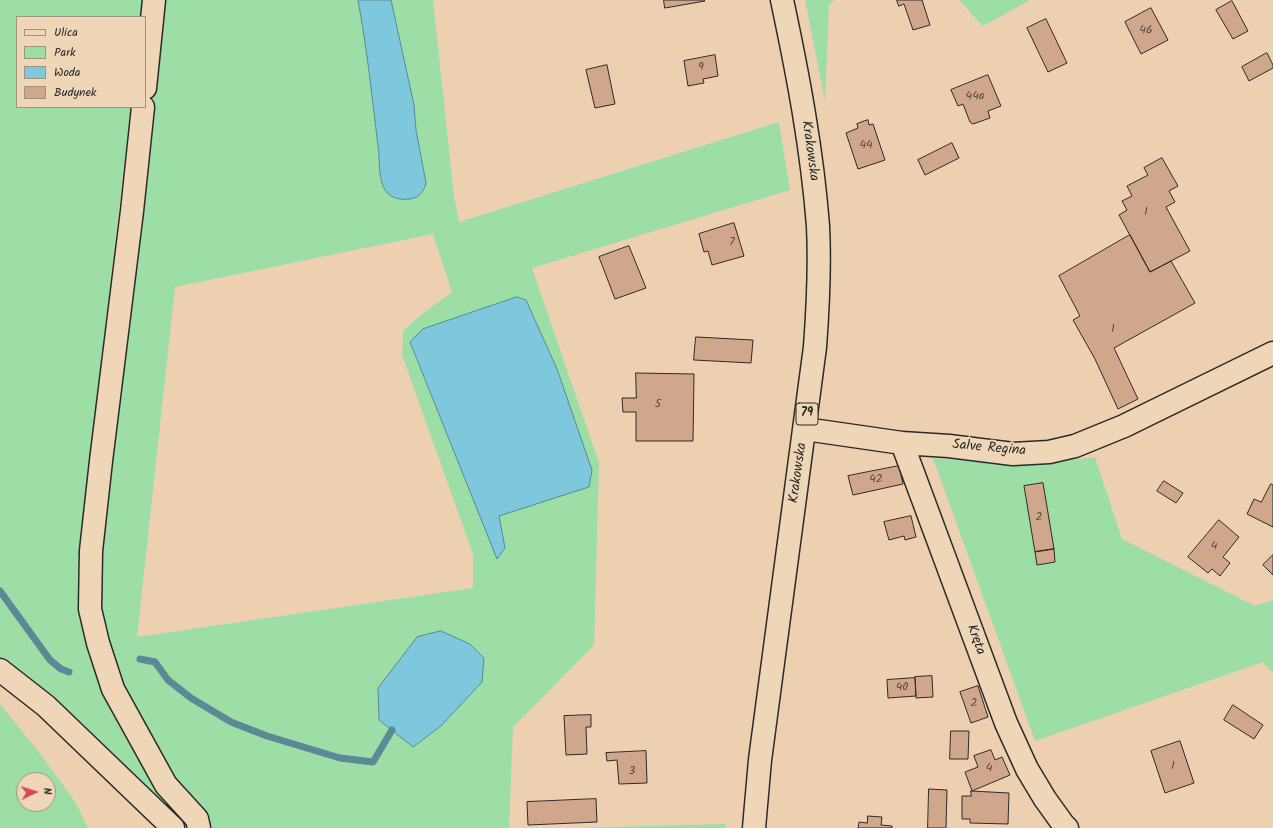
<!DOCTYPE html>
<html>
<head>
<meta charset="utf-8">
<style>
  body { margin:0 }
  #map { position:relative; width:1273px; height:828px; overflow:hidden; background:#edd0b0; font-family:Kalam,sans-serif }
  canvas { display:block }
  .legend { position:absolute; left:16px; top:16px; width:130px; height:92px; box-sizing:border-box; background:#eed6b6; border:1px solid #a0927e; margin:0; padding:5px 7px; list-style:none; font-size:12px; color:#2b2b2b }
  .legend li { display:flex; align-items:center; gap:8px; height:20px }
  .legend b { width:20px; border:1px solid #a0927e }
  .north { position:absolute; left:16px; top:772px; width:40px; height:40px; box-sizing:border-box; background:#eed6b6; border:1px solid #a0927e; border-radius:50%; rotate:86deg; font-size:11px; font-weight:700; line-height:16px; text-align:center; color:#2b2b2b }
  .north::after { content:''; display:block; margin:auto; width:14px; height:18px; background:#d1495b; clip-path:polygon(50% 0,100% 100%,50% 72%,0 100%) }
</style>
</head>
<body>
<div id="map">
<canvas width="1273" height="828"></canvas>
<ul class="legend">
<li><b style="height:5px;background:#eed6b6"></b>Ulica</li>
<li><b style="height:11px;background:#9ddda6"></b>Park</li>
<li><b style="height:11px;background:#7dc8dc"></b>Woda</li>
<li><b style="height:11px;background:#d1a78c"></b>Budynek</li>
</ul>
<div class="north">N</div>
</div>
<script>
const ctx = document.querySelector('canvas').getContext('2d');
ctx.lineJoin = 'round';
function paint(path, color) {
  ctx.fillStyle = color;
  ctx.fill(path, 'evenodd');
}
function stroke(path, color, width, dash) {
  ctx.strokeStyle = color;
  ctx.lineWidth = width;
  ctx.lineCap = dash ? 'butt' : 'round';
  ctx.setLineDash(dash || []);
  ctx.stroke(path);
}
function label(font, color, halo, rows, align = 'center') {
  ctx.font = font + ' Kalam,sans-serif';
  ctx.lineWidth = 4;
  ctx.setLineDash([]);
  ctx.textBaseline = 'middle';
  ctx.strokeStyle = halo;
  ctx.fillStyle = color;
  for (const [text, x, y, turn = 0] of rows) {
    ctx.save();
    ctx.translate(x, y);
    ctx.rotate((+turn || 0) * Math.PI / 180);
    ctx.textAlign = isNaN(turn) ? turn : align;
    if (halo) ctx.strokeText(text, 0, 0);
    ctx.fillText(text, 0, 0);
    ctx.restore();
  }
}
paint(new Path2D(`
  M0,0h143l-2,17h-124v90h114l-52,444v58l17,58 16,46 66,105 -178,-156z
  M165,0h268l21,197 5,25 320,-100 11,68 -258,78 67,195 -5,182 -81,82 -4,101h-296l-41,-47 -44,-83 -23,-62 -7,-42 1,-42zM433,234l19,58 -34,25 -15,14 -1,24 71,199v34l-336,49 38,-350z
  M805,0h30l-6,4 -4,97z
  M959,0h71l-47,26z
  M1095,457l27,82 133,67 18,-6v73l-10,-11 -228,79 -102,-283 102,6z
  M0,704l38,47 38,52 12,25h-88zM24,780h24v24h-24z
  M725,824v4h-151z`), '#9ddda6');
const water = new Path2D(`
  M358,0h33l23,105 2,25 10,53c-2,8 -7,15 -16,16 -9,1 -19,0 -25,-9 -7,-11 -5,-31 -7,-44 -6,-49 -11,-98 -20,-146z
  M517,297l9,3 31,69 35,101 -3,17 -90,29 6,32 -8,11 -87,-217 13,-13z
  M441,631l29,13 14,14 -2,24 -41,44 -28,21 -34,-27 -1,-32 39,-51z`);
paint(water, '#7dc8dc');
stroke(water, '#5c8995', 1);
stroke(new Path2D(`
  M0,591l50,69 11,9 8,3
  M140,659l15,3 13,18 23,18 40,24 36,14 73,22 33,4 19,-32`), '#5c8995', 7);
const building = new Path2D(`
  M664,0h40l1,1 -40,7z
  M897,0h25l8,25 -17,5 -9,-26 -5,2z
  M1232,1l16,30 -15,8 -17,-29z
  M1151,8l17,32 -27,14 -16,-32z
  M1046,19l21,44 -19,9 -21,-44z
  M1267,53l6,12v3l-24,13 -7,-14z
  M715,55l3,21 -15,3 1,4 -16,3 -4,-25z
  M607,65l8,39 -20,4 -9,-38z
  M988,75l13,31 -13,5 2,7 -17,6 -3,-2 -7,-18 -5,2 -7,-16z
  M868,120l1,5 4,-1 12,36 -27,9 -12,-36 12,-5 -1,-4z
  M952,143l7,15 -34,17 -7,-15z
  M1162,158l16,28 -9,5 6,11 -9,5 24,44 -40,21 -31,-57 8,-5 -5,-9 10,-5 -5,-10 21,-11 -4,-7z
  M734,223l10,33 -32,9 -4,-14 -4,1 -5,-18z
  M1130,235l20,37 21,-11 24,42 -81,45 24,51 -20,10 -23,-50 -22,-39 7,-4 -21,-40z
  M629,246l17,42 -31,11 -16,-42z
  M696,337l57,3 -2,23 -57,-3z
  M636,373l58,1 -1,67h-57v-29h-13l-1,-14h14z
  M899,466l4,18 -50,11 -5,-19z
  M1164,481l19,12 -7,10 -19,-12z
  M1043,483l11,66 -19,3 -11,-66z
  M1271,484l2,1v42l-26,-13 7,-15 7,3z
  M911,516l5,21 -11,3 -1,-4 -15,4 -5,-18z
  M1219,520l20,17 -16,20 7,6 -10,13 -8,-7 -4,4 -20,-16z
  M1054,549l1,13 -18,3 -2,-13z
  M1273,555v20l-10,-10z
  M932,676l1,21 -17,1 -1,-21z
  M915,678l1,18 -28,2 -1,-18z
  M978,686l10,31 -17,6 -11,-31z
  M1233,705l30,20 -9,14 -30,-19z
  M591,715v12h-5l1,27 -21,1 -2,-39z
  M951,731h18l-1,28h-18z
  M1180,741l14,42 -29,10 -14,-42z
  M991,750l4,10 7,-3 8,18 -38,16 -7,-19 13,-5 -4,-11z
  M646,751l1,32 -28,1 -2,-24 -10,1 -1,-8z
  M929,789l18,1 -1,38h-18z
  M971,791l38,2 -1,31 -38,-1v-4h-8v-23h9z
  M596,799l1,23 -69,3 -1,-23z
  M868,816l14,1 -1,8 11,1v2h-34l1,-6 8,1z`);
paint(building, '#d1a78c');
stroke(building, '#2b2b2b', 1);
const minor = new Path2D(`
  M145,88l9,-88
  M143,107l-11,104 -31,250 -10,90 -1,58 8,34 15,46 53,96 31,34 2,9
  M805,429l97,14 47,3 64,8 36,-2 26,-6 49,-20 149,-73
  M902,443l104,280 21,46 18,30 18,25 4,4
  M0,670l46,36 127,122`);
const major = new Path2D(`
  M754,828l6,-68 55,-413c3,-40 5,-81 3,-121 -6,-77 -20,-151 -36,-226`);
stroke(minor, '#2b2b2b', 25);
stroke(major, '#2b2b2b', 25);
stroke(minor, '#eed6b6', 22);
stroke(major, '#eed6b6', 22);
label('12px', '#544a43', null, [
  ["46",1146,31],
  ["9",701,68],
  ["44a",975,97],
  ["44",866,146],
  ["1",1146,213],
  ["7",732,243],
  ["1",1113,330],
  ["5",658,405],
  ["42",876,480],
  ["2",1039,518],
  ["4",1214,547],
  ["40",902,688],
  ["2",974,704],
  ["1",1173,767],
  ["4",989,769],
  ["3",632,772]
]);
for (const [x, y, w] of [
  [807,414,22]
]) {
  const box = new Path2D();
  box.roundRect(x - w / 2, y - 11, w, 22, 3);
  ctx.fillStyle = '#eed6b6';
  ctx.fill(box);
  stroke(box, '#2b2b2b', 1);
}
label('bold 13px', '#2b2b2b', null, [
  ["79",807,414]
]);
label('14px', '#2b2b2b', '#eed6b6', [
  ["Krakowska",809,151,82],
  ["Salve Regina",989,449,5],
  ["Krakowska",799,473,-82],
  ["Kręta",975,640,70]
]);
</script>
</body>
</html>
